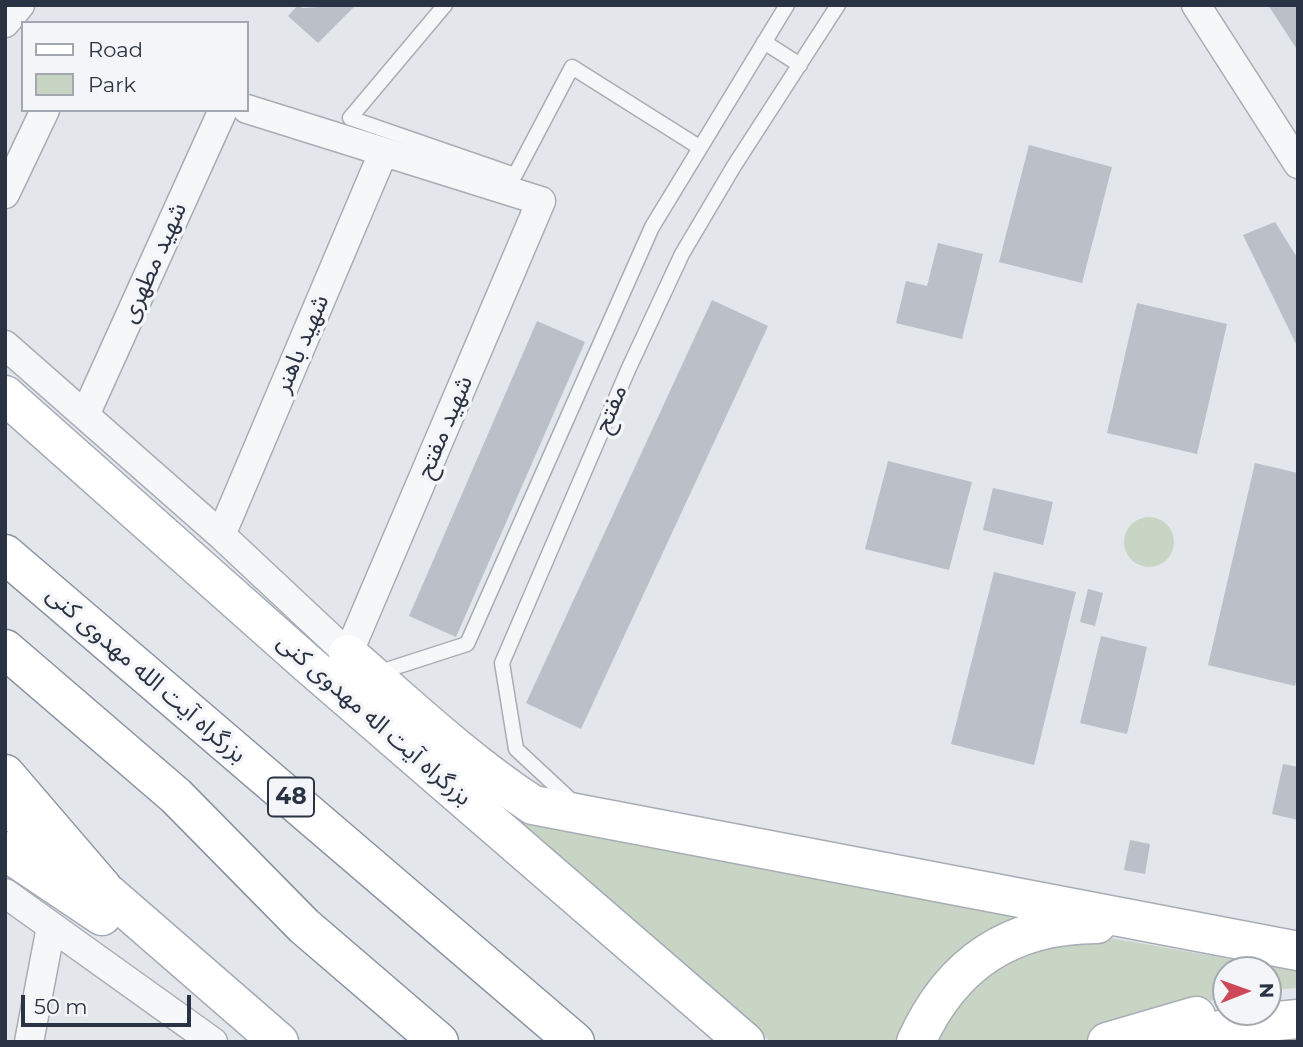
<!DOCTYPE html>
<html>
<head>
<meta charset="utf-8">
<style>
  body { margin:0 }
  #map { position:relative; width:1303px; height:1047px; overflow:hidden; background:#e3e6eb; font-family:Montserrat,sans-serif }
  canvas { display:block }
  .frame { position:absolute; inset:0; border:7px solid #2a3343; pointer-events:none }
  .legend { position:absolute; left:21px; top:21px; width:228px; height:91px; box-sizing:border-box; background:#f3f5f8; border:2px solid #a3a7b0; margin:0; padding:9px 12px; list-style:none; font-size:21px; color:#2a3343 }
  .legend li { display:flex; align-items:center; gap:14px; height:35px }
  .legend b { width:35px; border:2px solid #a3a7b0 }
  .north { position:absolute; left:1212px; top:956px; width:70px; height:70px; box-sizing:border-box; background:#f3f5f8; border:2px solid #a3a7b0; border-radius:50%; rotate:89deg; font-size:19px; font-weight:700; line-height:28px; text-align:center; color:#2a3343 }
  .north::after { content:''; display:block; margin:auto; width:24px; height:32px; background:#cf4857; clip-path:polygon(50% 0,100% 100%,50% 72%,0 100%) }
  .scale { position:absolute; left:21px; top:995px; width:170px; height:32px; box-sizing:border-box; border:4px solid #2a3343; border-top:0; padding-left:9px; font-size:21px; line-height:24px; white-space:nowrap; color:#2a3343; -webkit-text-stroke:5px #f3f5f8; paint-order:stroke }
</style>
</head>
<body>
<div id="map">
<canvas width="1303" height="1047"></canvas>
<div class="frame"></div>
<ul class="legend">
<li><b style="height:9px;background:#fff"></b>Road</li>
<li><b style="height:19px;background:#c8d5c4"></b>Park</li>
</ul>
<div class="north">N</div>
<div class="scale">50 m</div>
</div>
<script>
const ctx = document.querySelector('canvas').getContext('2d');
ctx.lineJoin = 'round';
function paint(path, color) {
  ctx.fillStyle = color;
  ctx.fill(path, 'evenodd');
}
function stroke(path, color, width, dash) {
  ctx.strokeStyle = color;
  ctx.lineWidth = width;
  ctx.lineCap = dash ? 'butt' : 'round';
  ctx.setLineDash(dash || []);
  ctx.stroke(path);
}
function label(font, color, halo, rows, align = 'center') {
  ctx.font = font + ' Montserrat,"Noto Sans Arabic",sans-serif';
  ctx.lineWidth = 7;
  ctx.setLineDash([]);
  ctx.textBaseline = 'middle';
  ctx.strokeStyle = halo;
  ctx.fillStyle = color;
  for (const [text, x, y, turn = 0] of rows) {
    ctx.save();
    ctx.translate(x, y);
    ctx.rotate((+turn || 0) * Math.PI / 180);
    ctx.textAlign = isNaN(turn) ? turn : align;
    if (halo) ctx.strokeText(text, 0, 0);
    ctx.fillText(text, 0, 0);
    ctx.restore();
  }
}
paint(new Path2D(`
  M1124 542a25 25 0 1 1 50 0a25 25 0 1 1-50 0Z
  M490,798l61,31 482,90 -130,123h-132z
  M1094,935l204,36v17l-30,2v-20h-42v27l-59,13 -86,32h-150l19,-35 60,-54z`), '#c8d5c4');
paint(new Path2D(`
  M298,5l4,3 54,-3 -38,38 -30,-27z
  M1268,5h30v46z
  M1029,145l83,22 -30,116 -83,-21z
  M1275,222l23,37v89l-55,-113z
  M938,243l45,11 -21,85 -66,-16 10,-42 21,5z
  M712,300l56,26 -187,403 -55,-26z
  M1137,303l90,21 -30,130 -90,-21z
  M537,321l48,21 -129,295 -47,-21z
  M888,461l84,21 -23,88 -84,-21z
  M1255,463l43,10v200l-3,13 -87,-21z
  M993,488l60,14 -10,43 -60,-15z
  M994,572l82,20 -42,173 -83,-21z
  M1088,589l15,4 -8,33 -15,-4z
  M1101,636l46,11 -20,87 -47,-11z
  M1283,764l15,3v53l-26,-6z
  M1130,840l20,4 -5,30 -21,-4z`), '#babfc8');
const service = new Path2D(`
  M445,5l-95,113 165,57 57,-108 127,80
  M764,42l36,23
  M377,673l90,-29 185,-417 135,-222
  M574,803l-58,-54 -14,-86 126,-293 54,-116 52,-88 104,-161`);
const minor = new Path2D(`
  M1196,5l102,159
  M5,23l15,-18
  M5,194l40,-84
  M5,345l216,190 127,119 193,-453 -294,-92
  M85,415l138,-305
  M221,535l162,-382
  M5,893l208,149
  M29,1042l22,-115`);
const secondary = new Path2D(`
  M348,654c60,52 118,107 185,151l765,146
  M916,1042c35,-78 94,-118 181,-118
  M1107,1042l89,-26
  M1171,1042l74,-18 53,-5`);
const primary = new Path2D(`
  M5,395l303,269 437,378
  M5,804l274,238
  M5,851l97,65`);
const trunk = new Path2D(`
  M5,554l570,488
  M5,649l171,147 128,130 135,116
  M5,774l97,113`);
stroke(service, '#a8adb5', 17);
stroke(minor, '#a8adb5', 31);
stroke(secondary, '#a8adb5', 41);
stroke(primary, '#a2a9b7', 41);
stroke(trunk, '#8a92a2', 41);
stroke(service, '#f6f7f9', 14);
stroke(minor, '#f6f7f9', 28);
stroke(secondary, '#fff', 38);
stroke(primary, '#fff', 38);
stroke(trunk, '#fff', 38);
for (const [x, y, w] of [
  [291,797,46]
]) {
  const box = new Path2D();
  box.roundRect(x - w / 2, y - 19.5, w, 39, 5);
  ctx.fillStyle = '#f3f5f8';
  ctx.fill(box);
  stroke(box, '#2a3343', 2);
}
label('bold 23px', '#2a3343', null, [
  ["48",291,797]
]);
label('24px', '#2a3343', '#f3f5f8', [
  ["شهید مطهری",154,263,-66],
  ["شهید باهنر",302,344,-67],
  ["مفتح",611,409,-67],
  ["شهید مفتح",445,427,-67],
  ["بزرگراه آیت الله مهدوی کنی",146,675,41],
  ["بزرگراه آیت اله مهدوی کنی",374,720,41]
]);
</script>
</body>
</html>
